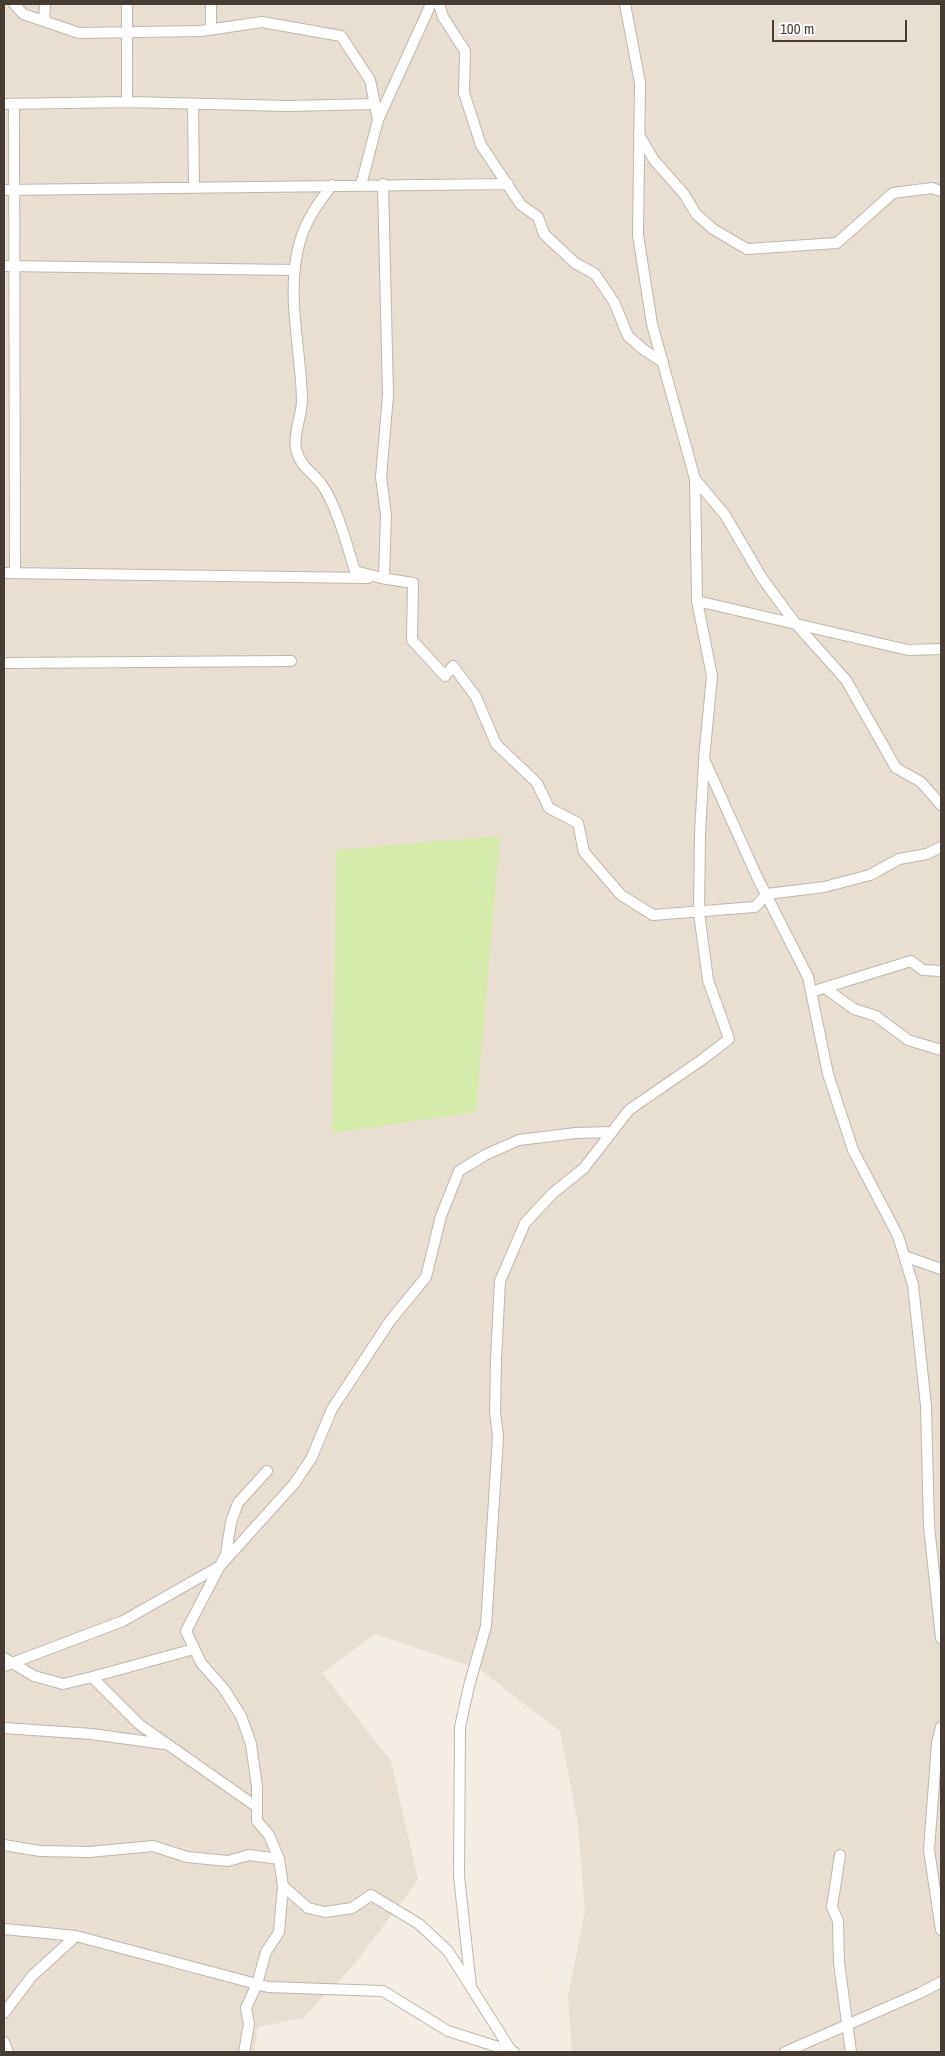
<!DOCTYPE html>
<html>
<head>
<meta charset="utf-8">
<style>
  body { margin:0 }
  #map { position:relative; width:945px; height:2056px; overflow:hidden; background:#f3ede4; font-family:"Archivo Narrow",sans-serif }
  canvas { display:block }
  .frame { position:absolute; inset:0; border:5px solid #463c33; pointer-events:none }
  .scale { position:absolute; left:772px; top:20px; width:135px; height:22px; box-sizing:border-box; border:2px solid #463c33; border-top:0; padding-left:6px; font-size:15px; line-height:18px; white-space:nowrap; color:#463c33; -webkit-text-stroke:4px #fff; paint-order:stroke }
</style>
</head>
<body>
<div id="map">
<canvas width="945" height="2056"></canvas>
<div class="frame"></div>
<div class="scale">100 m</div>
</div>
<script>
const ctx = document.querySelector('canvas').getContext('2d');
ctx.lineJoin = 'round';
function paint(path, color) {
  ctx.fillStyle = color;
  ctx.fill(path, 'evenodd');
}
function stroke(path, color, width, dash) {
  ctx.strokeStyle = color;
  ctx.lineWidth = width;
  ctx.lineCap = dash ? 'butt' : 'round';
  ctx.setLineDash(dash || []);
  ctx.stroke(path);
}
paint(new Path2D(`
  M4,4h937v2048h-369l-4,-55 17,-86 -7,-87 -18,-93 -81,-62 -104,-35 -53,39 69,88 27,119 -65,86 -50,52 -45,9 -4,25h-250z`), '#e8ded1');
paint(new Path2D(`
  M500,836l-24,276 -143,21 3,-283z`), '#d5eba9');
const minor = new Path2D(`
  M14,4l9,10 56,19 122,-2 61,-9 79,14 29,44 8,40
  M439,4l4,13 22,34 -1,42 17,52 40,60 17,12 6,17 31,29 20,11 19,28 14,34 16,14 19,12
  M625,4l15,79 -2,152 14,89 43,155 2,122 15,75 -8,83 54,120 50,98 20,97 25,76 45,86 15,49 13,121 3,120 12,112
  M44,21l1,-17
  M211,29v-25
  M127,102l161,4 87,-2
  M4,104l123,-2v-98
  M14,104l1,469
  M193,104l1,83
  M639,135l15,25 30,34 12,20 17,15 34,20 90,-6 56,-50 39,-5 9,3
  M383,184l5,211 -7,82 5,38 -2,62
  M332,185c-13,17 -26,35 -32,56 -15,51 1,107 2,159 0,16 -9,33 -6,49 4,18 17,23 26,36 15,21 25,61 33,86l26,7 32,5 -1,57 33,36 8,-10 23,31 20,47 41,39 12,25 29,15 6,29 37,43 32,20 102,-8 12,-13 57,-7 46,-12 29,-16 28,-5 14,-7
  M361,185l17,-65 53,-116
  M4,190l504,-6
  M4,266l290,4
  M695,479l30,36 37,63 33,45 51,57 50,88 25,14 20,23
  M4,573l364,5
  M697,601l211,49 33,-1
  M4,663l287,-2
  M825,988l29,21 22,7 32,24 33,10
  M811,992l100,-31 12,9 18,1
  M904,1256l37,13
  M4,1658l30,18 29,8 29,-7 48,48 117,82
  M4,1666l119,-45 97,-55 74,-82 17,-25 21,-50 58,-88 36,-44 15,-61 18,-45 26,-16 34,-15 57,-7 34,-1
  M92,1677l102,-28
  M941,1727l-4,16 -8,107 12,80
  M4,1728l88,6 72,10
  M4,1845l36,6 49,1 64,-6 34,11 41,4 21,-6 30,4
  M840,1855l-8,52 6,14 1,42 12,89
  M283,1886l25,22 17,4 27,-4 19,-13 48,29 29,27 64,101
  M4,1929l72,7 192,51 115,4 65,40 66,21
  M471,1987l-12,-111 1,-149 9,-41 17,-60 12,-189 -3,-25 1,-52 4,-79 25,-58 27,-29 32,-26 45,-58 74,-51 26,-20 -21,-59 -9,-67 1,-80 4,-71
  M4,2013l28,-37 44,-40
  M4,2042l4,10
  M244,2052l5,-28 -3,-16 11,-24 9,-32 13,-20 4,-46 -4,-27 -10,-24 -12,-14v-34l-6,-43 -10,-28 -17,-27 -23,-26 -15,-32 40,-77 5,-32 7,-19 29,-32
  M785,2052l135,-59 21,-11`);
stroke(minor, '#c2b6a9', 12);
stroke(minor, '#fff', 10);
</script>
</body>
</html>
